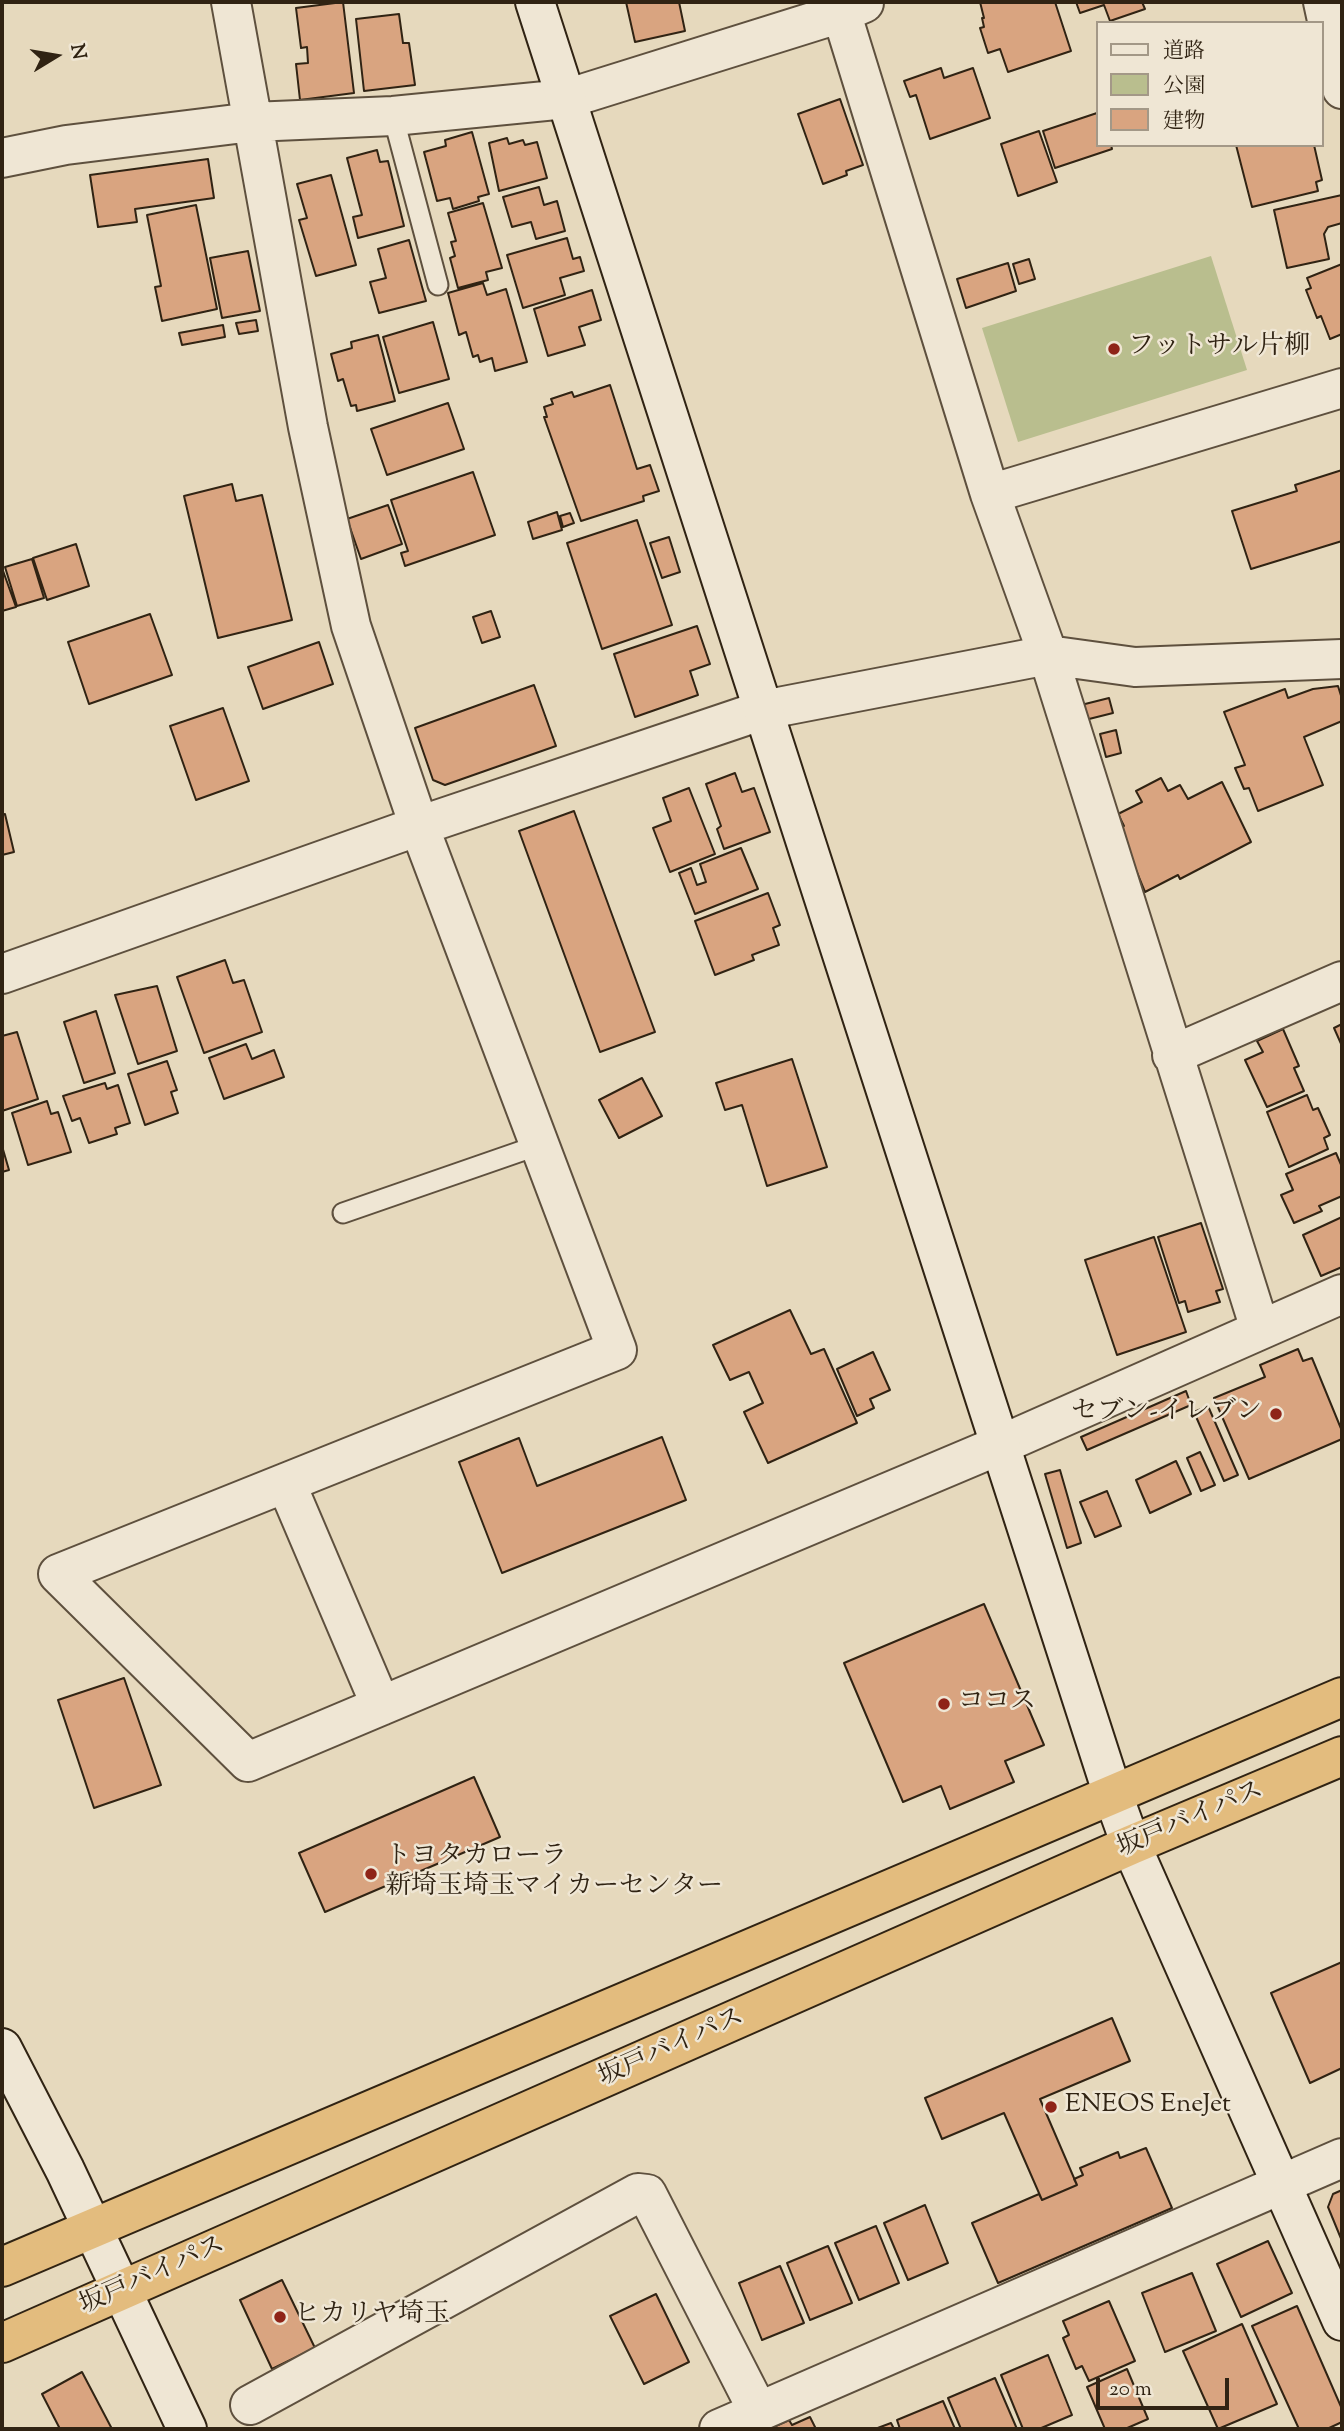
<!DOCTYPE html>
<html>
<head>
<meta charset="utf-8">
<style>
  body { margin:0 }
  #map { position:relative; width:1344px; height:2431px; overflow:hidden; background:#e6d9bd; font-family:"Sorts Mill Goudy","Noto Serif JP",serif }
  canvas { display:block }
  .frame { position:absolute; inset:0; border:4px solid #302313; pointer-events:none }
  .legend { position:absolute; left:1096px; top:21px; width:228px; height:126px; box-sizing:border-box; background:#efe6d4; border:2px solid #a39887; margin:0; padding:9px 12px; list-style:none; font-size:21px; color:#302313 }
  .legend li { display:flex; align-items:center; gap:14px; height:35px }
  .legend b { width:35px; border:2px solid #a39887 }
  .north { position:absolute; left:21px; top:21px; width:70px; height:70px; -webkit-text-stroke:5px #efe6d4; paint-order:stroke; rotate:79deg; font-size:19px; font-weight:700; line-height:28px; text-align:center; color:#302313 }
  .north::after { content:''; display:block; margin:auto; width:24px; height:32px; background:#302313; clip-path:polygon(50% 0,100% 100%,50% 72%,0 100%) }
  .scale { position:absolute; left:1096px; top:2378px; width:133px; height:32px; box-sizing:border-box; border:4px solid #302313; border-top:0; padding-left:9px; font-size:21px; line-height:24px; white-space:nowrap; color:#302313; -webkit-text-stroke:5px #efe6d4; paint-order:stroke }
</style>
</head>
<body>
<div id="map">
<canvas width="1344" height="2431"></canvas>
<div class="frame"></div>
<ul class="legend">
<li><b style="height:9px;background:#efe6d4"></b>道路</li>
<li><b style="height:19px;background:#b9be8e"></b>公園</li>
<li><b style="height:19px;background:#d9a480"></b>建物</li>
</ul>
<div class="north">N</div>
<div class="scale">20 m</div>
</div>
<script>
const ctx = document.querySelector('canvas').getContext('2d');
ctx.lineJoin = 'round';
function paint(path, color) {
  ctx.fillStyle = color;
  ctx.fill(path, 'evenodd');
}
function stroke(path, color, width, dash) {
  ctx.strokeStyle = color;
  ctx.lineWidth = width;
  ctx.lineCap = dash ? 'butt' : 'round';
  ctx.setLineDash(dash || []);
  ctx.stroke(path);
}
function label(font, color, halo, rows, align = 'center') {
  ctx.font = font + ' "Sorts Mill Goudy","Noto Serif JP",serif';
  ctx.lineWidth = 5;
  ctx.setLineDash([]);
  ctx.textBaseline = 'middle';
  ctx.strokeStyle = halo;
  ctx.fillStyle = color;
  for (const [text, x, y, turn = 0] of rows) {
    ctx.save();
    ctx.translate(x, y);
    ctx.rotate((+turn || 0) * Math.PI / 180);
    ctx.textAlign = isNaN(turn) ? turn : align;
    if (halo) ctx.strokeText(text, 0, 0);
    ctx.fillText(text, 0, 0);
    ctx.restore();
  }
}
paint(new Path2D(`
  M1211,256l36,114 -229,72 -36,-114z`), '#b9be8e');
const building = new Path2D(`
  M343,2l11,91 -54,7 -4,-36 12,-1 -1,-16 -6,1 -5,-40z
  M626,2h53l6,29 -50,11z
  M980,2h75l16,49 -63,21 -8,-23 -12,4 -8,-25 4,-1 -2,-9h2z
  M1076,2h66l3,7 -35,12 -6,-16 -24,8z
  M399,14l4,29h6l6,42 -51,6 -8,-72z
  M941,68l3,10 29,-10 17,50 -60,21 -14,-44 -6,2 -6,-16z
  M840,99l23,66 -17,6 1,4 -24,9 -25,-70z
  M1097,113v32h14l1,4 -57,19 -12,-37z
  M1039,131l18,51 -39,14 -17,-52z
  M472,132l17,62 -11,3 1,4 -26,8 -3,-11 -13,3 -13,-49 22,-6 -1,-6z
  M507,138l2,6 14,-4 2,5 12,-3 10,36 -48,13 -10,-48z
  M1236,145h78l8,35 -6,2 2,9 -66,16z
  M377,150l3,12 8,-1 16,65 -46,12 -5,-21 9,-2 -15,-57z
  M208,159l6,39 -79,11 2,13 -39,5 -8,-52z
  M331,175l25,90 -40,11 -17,-56 8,-2 -10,-34z
  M539,187l5,18 13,-4 8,30 -29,8 -5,-17 -19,5 -9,-30z
  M1342,195v28l-14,4 -4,7 5,25 -42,9 -13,-58z
  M483,203l19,65 -16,4 2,8 -30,8 -8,-30 5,-2 -4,-14 5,-1 -8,-28z
  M196,205l21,104 -55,12 -7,-34 6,-1 -14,-71z
  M567,238l6,21 7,-2 4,14 -24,7 5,17 -42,13 -16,-53z
  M409,240l17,61 -47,12 -9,-31 16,-4 -8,-29z
  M248,251l12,60 -38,7 -12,-60z
  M1029,259l6,20 -16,5 -6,-20z
  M1008,263l8,28 -50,17 -9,-29z
  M1342,264v70l-12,5 -9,-23 -4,2 -11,-28 5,-2 -4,-10z
  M483,283l4,12 19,-6 21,73 -32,9 -3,-13 -12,4 -2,-7 -5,2 -7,-25 -7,3 -11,-42z
  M592,290l9,30 -22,7 6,18 -37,11 -14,-47z
  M256,320l2,11 -19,3 -3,-11z
  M433,322l16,57 -50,14 -16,-56z
  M223,325l2,12 -43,8 -3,-12z
  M378,335l17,66 -38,10 -1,-6 -5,1 -8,-27 -5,2 -7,-27 21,-6 -1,-6z
  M610,385l27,84 13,-4 9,26 -16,5 1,5 -63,20 -37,-104h3l-3,-10 9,-3 -2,-5 21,-7 2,5z
  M448,403l16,46 -77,26 -16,-46z
  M1342,470v71l-91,28 -19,-58 65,-20 -2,-6z
  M473,472l22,63 -90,31 -4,-13 7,-2 -17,-51z
  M232,484l4,17 26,-6 30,125 -74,18 -34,-142z
  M388,505l14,39 -41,15 -14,-40z
  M557,512l5,18 -29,9 -5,-17z
  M570,513l4,10 -11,4 -3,-11z
  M637,520l35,105 -70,24 -35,-106z
  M669,537l11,35 -18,6 -12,-35z
  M76,544l13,42 -42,14 -14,-42z
  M32,559l12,39 -27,8 -12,-39z
  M2,568l14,39 -14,4z
  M491,611l9,26 -18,6 -9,-26z
  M150,614l22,61 -83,29 -21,-62z
  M697,626l13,38 -20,7 8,24 -63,22 -21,-63z
  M319,642l14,42 -70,25 -15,-42z
  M534,685l22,61 -111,39 -12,-5 -18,-52z
  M1338,686l4,13v22l-38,16 19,48 -65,26 -9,-23 -5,1 -9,-21 10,-3 -21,-53 61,-23 3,9 25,-9z
  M1109,698l4,15 -28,7 -4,-15z
  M223,708l26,73 -53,19 -26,-74z
  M1116,730l5,23 -15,4 -6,-23z
  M735,773l7,19 12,-4 16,44 -46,17 -7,-20 4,-3 -15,-42z
  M1161,778l7,13 12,-6 8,14 34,-17 29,60 -71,37 -2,-4 -33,17 -26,-63 5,-3 -6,-12 24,-12 -6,-11z
  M689,788l26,66 -45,18 -17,-44 18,-7 -8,-23z
  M574,811l81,221 -55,20 -81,-221z
  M5,814l9,38 -12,3v-40z
  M741,848l17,41 -63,25 -16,-41 12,-5 6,17 9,-3 -6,-18z
  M768,893l12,32 -7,3 6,17 -27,10 2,5 -39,15 -20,-54z
  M225,960l8,23 11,-3 18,52 -58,21 -27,-76z
  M157,986l20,65 -39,13 -23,-69z
  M96,1011l19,62 -31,10 -20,-61z
  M1342,1024v22l-8,-18z
  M1283,1029l16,37 -5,2 10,23 -37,16 -22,-47 18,-8 -6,-11z
  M17,1032l21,67 -36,12v-75z
  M246,1044l6,15 22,-9 10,27 -60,22 -15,-41z
  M792,1059l35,108 -60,19 -25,-81 -17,5 -9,-27z
  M167,1061l10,29 -6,2 7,21 -33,12 -17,-51z
  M642,1078l20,38 -43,22 -20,-38z
  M105,1083l2,6 11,-4 12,38 -15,5 2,6 -28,9 -9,-25 -8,3 -9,-25z
  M1307,1095l6,15 5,-2 12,27 -6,3 4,11 -39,18 -22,-55z
  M47,1101l4,13 7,-2 13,40 -43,13 -16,-52z
  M2,1146l7,24 -7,2z
  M1336,1153l6,14v29l-23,10 3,5 -28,12 -13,-28 12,-5 -7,-16z
  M1342,1217v50l-21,9 -18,-41z
  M1201,1223l22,66 -7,2 4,11 -32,10 -3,-11 -6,2 -21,-66z
  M1154,1237l32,95 -69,23 -32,-95z
  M790,1310l21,44 13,-5 33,74 -89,40 -24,-51 19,-9 -14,-31 -19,8 -17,-35z
  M1298,1349l5,12 9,-3 30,73v8l-93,40 -35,-81 51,-21 -5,-12z
  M873,1352l17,38 -20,9 4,9 -17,8 -20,-47z
  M1186,1391l5,14 -104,45 -6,-13z
  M1208,1406l30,69 -14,6 -30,-69z
  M662,1437l24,63 -184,73 -43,-111 60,-24 18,48z
  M1200,1452l15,33 -14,6 -14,-33z
  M1176,1461l15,33 -41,19 -14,-33z
  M1060,1470l21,73 -14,5 -22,-74z
  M1107,1491l14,35 -26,11 -15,-35z
  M984,1604l60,141 -39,16 9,21 -64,27 -9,-23 -38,16 -59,-139z
  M124,1678l37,107 -67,23 -36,-108z
  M474,1777l26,60 -175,75 -26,-59z
  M1342,1962v106l-32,15 -39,-90z
  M1112,2018l18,43 -90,38 37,86 -35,15 -38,-87 -62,26 -17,-41z
  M1146,2148l26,60 -174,75 -26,-60 67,-29 3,6 35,-15 -3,-6 9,-4 -3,-7 38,-16 2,6z
  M1342,2190v51l-14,-34 5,-13z
  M925,2205l23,58 -40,17 -24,-57z
  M876,2226l23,57 -40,17 -24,-57z
  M1268,2241l24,52 -51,24 -24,-53z
  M828,2246l24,57 -42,17 -23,-57z
  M780,2266l24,57 -42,17 -23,-57z
  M1192,2273l24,58 -51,21 -23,-59z
  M282,2280l33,68 -43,21 -32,-69z
  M656,2294l33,68 -45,22 -34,-68z
  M1109,2301l26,60 -46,20 -7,-15 -6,3 -13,-31 6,-3 -6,-14z
  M1297,2306l45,103v13l-15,7h-28l-47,-103z
  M1242,2324l35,80 -59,25 -35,-78z
  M1048,2355l24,60 -33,14h-16l-22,-54z
  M1127,2369l21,50 -23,10h-20l-18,-42z
  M82,2372l30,57h-52l-18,-35z
  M995,2378l22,51h-56l-13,-31z
  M943,2401l12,28h-55l-3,-9z
  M810,2417l6,12h-47l20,-9 3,5z
  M891,2423l3,6h-19z`);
paint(building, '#d9a480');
stroke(building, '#302313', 2);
const lane = new Path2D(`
  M393,116l45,169
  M343,1213l196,-68`);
const street = new Path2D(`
  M231,2l77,425 43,199 68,200 198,524 -559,224 190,188 752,-317 342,-151
  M838,2l152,492 58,161 212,674
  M1323,2l19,87
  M2,158l64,-13 186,-23 141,-6 173,-17 275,-86 23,-10
  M990,494l352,-106
  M2,974l417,-148 344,-116 285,-55 87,12 207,-8
  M1172,1055l170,-74
  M286,1483l95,223
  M250,2405l388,-212 9,1 111,217
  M719,2429l623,-271`);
const secondary = new Path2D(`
  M535,2l578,1793 18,50 211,476
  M2,2048l63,122 122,259`);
const highway = new Path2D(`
  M2,2267l1340,-570
  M2,2343l1129,-498 211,-89`);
stroke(lane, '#5e503e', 23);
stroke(street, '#5e503e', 42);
stroke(secondary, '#302313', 42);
stroke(highway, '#302313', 42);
stroke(lane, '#efe6d4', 19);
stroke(street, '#efe6d4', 38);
stroke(secondary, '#efe6d4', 38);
stroke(highway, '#e3bc7e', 38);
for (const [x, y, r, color] of [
  [1114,349,7,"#8f2418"],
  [1276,1414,7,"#8f2418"],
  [944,1704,7,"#8f2418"],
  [371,1874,7,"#8f2418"],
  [1051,2107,7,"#8f2418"],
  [280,2317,7,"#8f2418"]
]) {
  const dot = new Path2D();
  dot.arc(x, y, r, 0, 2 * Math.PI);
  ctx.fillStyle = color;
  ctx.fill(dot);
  stroke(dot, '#efe6d4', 2.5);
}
label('26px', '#302313', '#efe6d4', [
  ["フットサル片柳",1128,349],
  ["セブン-イレブン",1262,1414,"right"],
  ["ココス",958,1704],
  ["トヨタカローラ",385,1859],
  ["新埼玉埼玉マイカーセンター",385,1889],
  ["ENEOS EneJet",1065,2107],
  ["ヒカリヤ埼玉",294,2317]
], 'left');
label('26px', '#302313', '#efe6d4', [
  ["坂戸バイパス",1191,1821,-23],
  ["坂戸バイパス",672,2049,-24],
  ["坂戸バイパス",153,2277,-24]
]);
</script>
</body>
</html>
